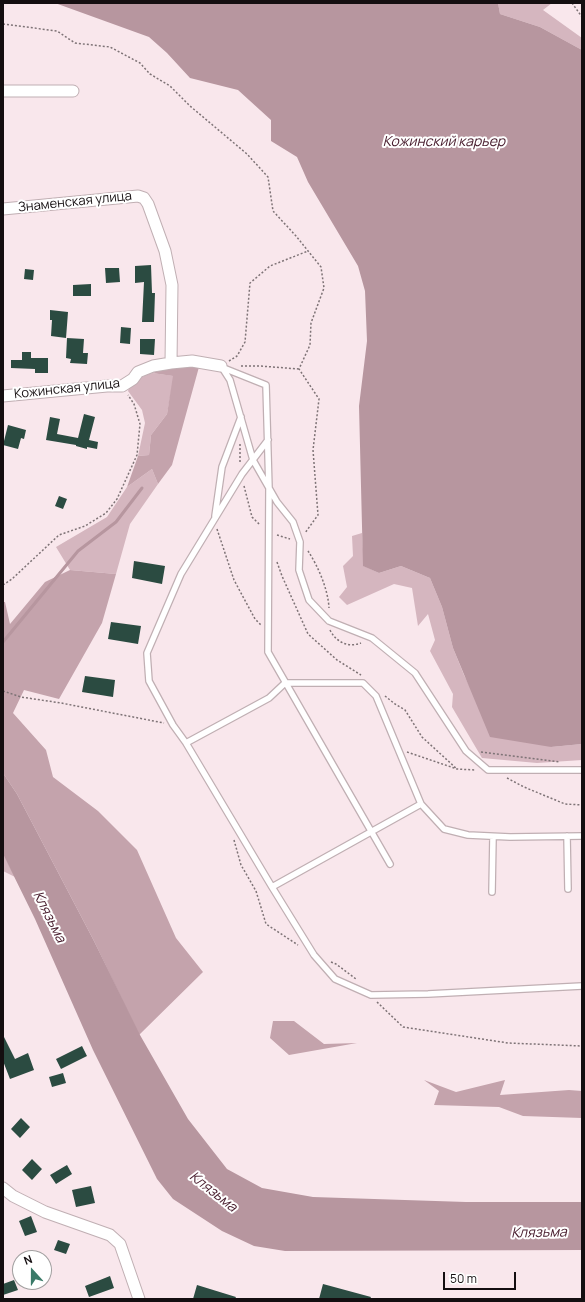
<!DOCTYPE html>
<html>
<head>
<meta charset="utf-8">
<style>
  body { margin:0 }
  #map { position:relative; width:585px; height:1302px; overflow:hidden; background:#f9e7ec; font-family:Manrope,sans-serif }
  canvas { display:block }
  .frame { position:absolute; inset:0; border:4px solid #140e10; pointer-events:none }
  .north { position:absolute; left:12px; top:1250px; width:40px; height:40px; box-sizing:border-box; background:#fff; border:1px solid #a19f9f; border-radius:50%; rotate:339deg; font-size:11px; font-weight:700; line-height:16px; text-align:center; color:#140e10 }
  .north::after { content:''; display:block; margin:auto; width:14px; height:18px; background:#3a7a68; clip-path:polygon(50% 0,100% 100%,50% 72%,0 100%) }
  .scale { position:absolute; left:443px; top:1272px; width:73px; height:18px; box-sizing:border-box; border:2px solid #140e10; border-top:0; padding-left:5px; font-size:12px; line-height:14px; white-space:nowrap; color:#140e10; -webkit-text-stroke:3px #fff; paint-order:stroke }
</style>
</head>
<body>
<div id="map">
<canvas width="585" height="1302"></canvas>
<div class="frame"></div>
<div class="north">N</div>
<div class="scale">50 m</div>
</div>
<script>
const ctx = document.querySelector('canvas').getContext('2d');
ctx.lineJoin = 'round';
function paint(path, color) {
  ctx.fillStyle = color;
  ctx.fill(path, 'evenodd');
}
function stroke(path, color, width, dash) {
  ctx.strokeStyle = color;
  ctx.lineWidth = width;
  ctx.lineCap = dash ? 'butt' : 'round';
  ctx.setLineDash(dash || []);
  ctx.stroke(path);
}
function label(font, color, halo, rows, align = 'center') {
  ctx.font = font + ' Manrope,sans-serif';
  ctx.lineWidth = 4;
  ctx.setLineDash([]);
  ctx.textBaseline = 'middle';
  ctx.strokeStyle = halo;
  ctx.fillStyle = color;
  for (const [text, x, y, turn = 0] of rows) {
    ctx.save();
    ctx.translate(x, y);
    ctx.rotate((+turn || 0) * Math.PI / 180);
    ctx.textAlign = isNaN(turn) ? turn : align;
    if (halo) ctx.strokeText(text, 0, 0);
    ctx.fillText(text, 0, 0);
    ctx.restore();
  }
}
paint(new Path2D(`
  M498,3h54l-9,7 39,28v12l-42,-23 -40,-13z
  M152,373l22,3 -7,38 -16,21 -2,20 -11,1 7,-33 -3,-13 -14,-19c2,-9 15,-15 24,-18z
  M152,469l6,15 -28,40 -14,50 -46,-4 -14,-23 51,-30 20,-30z
  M362,533l2,33 15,7 22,-7 29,12 12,29 11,41 11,27 9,18 78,54 31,-3v16l-45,3 -55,-5 -30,-51 1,-13 -23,-43 5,-11 -7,-26 -10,12 -6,-38 -18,-4 -47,21 -8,-8 8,-10 -4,-21 10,-10 -1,-20z
  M3,854l12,23 -12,-6z`), '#d5b6bf');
paint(new Path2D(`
  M175,366l24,1 -27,98 -14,19 -6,-15 -25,18 11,-31 11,-1 2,-20 16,-21 6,-38 -21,-3z
  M70,570l46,4 -14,49 -43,76 -35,-9 -11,23 33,37 7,27 45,34 39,39 39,88 27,34 -64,63 -45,-94 -77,-147 -14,-21v-171h2l5,22 35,-42z
  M273,1021h21l30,23 33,-1 -68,12 -19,-17z
  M424,1080l32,12 49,-12 -5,15 69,-5 13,1v27l-59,-2 -24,-9 -65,-2 5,-14z`), '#c4a3ac');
paint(new Path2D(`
  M55,3h443l2,11 40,13 42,23v694l-31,3 -61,-10 -37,-89 -11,-41 -12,-29 -29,-12 -22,7 -16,-7 -4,-160 8,-65 -2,-50 -7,-25 -50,-84 -11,-25 -26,-16v-21l-33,-30 -48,-12 -23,-25 -18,-16z
  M3,773l14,21 77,147 46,94 48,84 39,50 35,19 51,9 153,5h116v48l-297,1 -31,-5 -32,-15 -49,-32 -16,-20 -64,-129 -58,-131 -32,-65z`), '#b7969f');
stroke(new Path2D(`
  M3,642l75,-91 38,-29 26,-34`), '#b7969f', 3);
paint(new Path2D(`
  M151,265l1,28h3l-1,29h-12l2,-40 -9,1v-17z
  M105,268h14l1,14 -14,1z
  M25,269l9,1 -1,10 -9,-1z
  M91,284v12h-18v-11z
  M50,310l18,2 -2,26 -15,-2 1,-16h-2z
  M121,327l10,1 -1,16 -10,-1z
  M67,338l17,1 -1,14h5l-1,11 -17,-1 1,-4 -5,-1z
  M140,339h15l-1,16 -14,-1z
  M22,352h9v6h17v15h-13v-4l-24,-1v-8h11z
  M84,414l11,3 -6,23 9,2 -1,7 -10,-2v2l-11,-3v-1l-30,-5 4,-23 10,2 -3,15 21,4z
  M8,425l18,5 -2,9 -3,-1 -3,11 -15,-4z
  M59,496l8,3 -4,10 -8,-3z
  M134,561l31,5 -3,18 -30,-6z
  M111,622l30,4 -3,18 -30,-5z
  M85,676l30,4 -2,17 -31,-5z
  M3,1035l12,24 13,-6 6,17 -24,9 -7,-18z
  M82,1046l5,10 -26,13 -5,-10z
  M63,1073l3,10 -14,4 -3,-10z
  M21,1118l9,9 -10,11 -9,-9z
  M32,1159l10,10 -10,11 -10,-10z
  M67,1165l5,9 -16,10 -6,-9z
  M91,1186l4,17 -19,4 -4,-17z
  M31,1216l6,16 -12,4 -6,-15z
  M58,1240l12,4 -4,10 -12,-4z
  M110,1276l4,12 -25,9 -4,-11z
  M14,1280l4,10 -15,5v-11z
  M323,1284l48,13 -1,2h-51z
  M197,1285l39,12 -1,2h-42z`), '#2b4b41');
const lane = new Path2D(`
  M221,366l9,14 23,80 24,42 16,20 7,20 -1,28 10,30 20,21 43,17 43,35 51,78 22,19h94
  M221,367l45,18 3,104 -1,163 122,212
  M215,516l7,-49 19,-50
  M186,743l83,-45 16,-15h78l13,13 45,108 -149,83 -86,-144 -13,-18 -24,-44 -2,-28 34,-79 61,-100 26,-34
  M421,804l23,25 24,6 42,2 72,-1
  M567,836l1,53
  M272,887l42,68 21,24 36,16 57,-1 154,-8
  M492,892l1,-55`);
const street = new Path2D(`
  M3,91h70
  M3,209l135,-13 6,2 4,6 17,47 7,34 -1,78
  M3,396l104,-10h15l11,-7 5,-7 15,-6 18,-3 21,-2 29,5
  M3,1188l10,8 32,16 65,23 10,9 19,55`);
stroke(lane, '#c0afb3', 8);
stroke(street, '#c0afb3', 13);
stroke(new Path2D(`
  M572,3l10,14
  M3,24l54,7 18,12 35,4 30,16 10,11 20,12 20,20 57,48 21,23 5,34 23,25 25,31 3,21 -13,35 -1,22 -11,24 20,30 -6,51 5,65 -13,18
  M229,361l8,-5 8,-14 5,-59 20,-17 38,-15
  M241,366h19l39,3
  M240,444v20
  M244,486l8,31 8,8
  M217,529l17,51 21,39 6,6
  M277,535l13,4
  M308,551c10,15 20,38 21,57
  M277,562l5,14 26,58 29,26 24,15
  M3,585l9,-6 47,-44 26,-9 21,-13 11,-14 20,-44 3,-31 -6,-20 -6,-9
  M330,630c6,12 18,18 31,13
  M3,691l18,6 40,6 103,20
  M385,696l10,8 10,6 17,27 35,32
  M407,752l50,17 18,1
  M481,752l79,10
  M507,778l17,9 41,17 17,1
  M234,840l7,25 15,26 10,33 32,21
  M331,962l5,2 20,15
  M377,1002l26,25 105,16 74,3`), '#7e7376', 1.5, [2, 2]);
stroke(lane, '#fff', 5.5);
stroke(street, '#fff', 11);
label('13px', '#140e10', '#fff', [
  ["Знаменская улица",75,202,-6],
  ["Кожинская улица",67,389,-6]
]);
label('italic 14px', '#45192a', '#fff', [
  ["Кожинский карьер",444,142],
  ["Клязьма",49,917,63],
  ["Клязьма",213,1192,38],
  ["Клязьма",539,1233,-1]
]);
</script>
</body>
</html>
